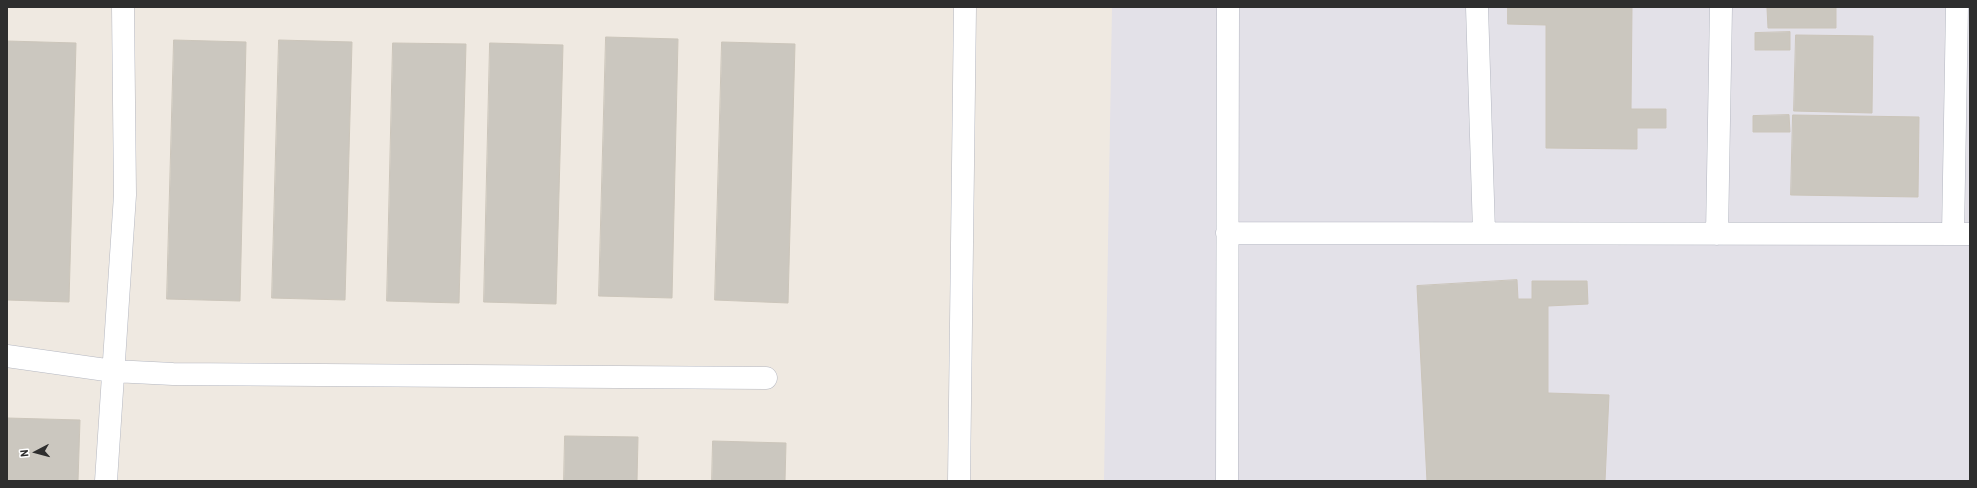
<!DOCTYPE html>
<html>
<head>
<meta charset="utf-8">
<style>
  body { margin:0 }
  #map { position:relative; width:1977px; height:488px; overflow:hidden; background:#efe9e1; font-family:Barlow,sans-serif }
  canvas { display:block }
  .frame { position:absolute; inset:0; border:8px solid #2e2e2e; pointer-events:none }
  .north { position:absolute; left:16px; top:432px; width:40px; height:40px; -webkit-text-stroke:3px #fff; paint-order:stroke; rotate:264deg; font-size:11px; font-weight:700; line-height:16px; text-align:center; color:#2e2e2e }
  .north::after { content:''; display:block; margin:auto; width:14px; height:18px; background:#2e2e2e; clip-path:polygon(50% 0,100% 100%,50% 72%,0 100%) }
</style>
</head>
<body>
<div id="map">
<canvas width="1977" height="488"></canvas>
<div class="frame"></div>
<div class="north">N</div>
</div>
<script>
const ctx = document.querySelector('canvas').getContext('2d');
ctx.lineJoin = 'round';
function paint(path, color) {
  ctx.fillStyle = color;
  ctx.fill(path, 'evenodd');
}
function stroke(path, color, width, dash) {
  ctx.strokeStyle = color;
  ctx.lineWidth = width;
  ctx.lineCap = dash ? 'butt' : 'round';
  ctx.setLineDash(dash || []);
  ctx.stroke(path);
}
paint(new Path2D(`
  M1112,7h858v474h-866z`), '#e3e1e8');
const building = new Path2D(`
  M1508,7h124l-1,102h35v19h-29v21l-91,-1v-123l-38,-1z
  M1757,7h79v21h-68l-1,-20z
  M1790,32v18h-35v-17z
  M1796,35l77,1 -1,77 -78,-2z
  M606,37l72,2 -6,259 -73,-2z
  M174,40l72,2 -6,259 -73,-2z
  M279,40l73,2 -7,258 -73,-2z
  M7,41l69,2 -7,259 -62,-2z
  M722,42l73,2 -7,259 -73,-3z
  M393,43l73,1 -7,259 -72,-2z
  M490,43l73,2 -7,259 -72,-2z
  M1789,115l1,17h-37v-16z
  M1793,115l126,2 -1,80 -127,-2z
  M1517,280l1,19h14v-18h55l1,23 -40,2v87l61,2 -4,86h-178l-10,-195z
  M7,418l73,2 -2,61h-71z
  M565,436l73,1 -1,44h-73z
  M713,441l73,2 -1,38h-73z`);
paint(building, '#cbc7bf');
stroke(building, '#cbc5ba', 1);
const minor = new Path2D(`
  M1477,7l7,225
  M1227,233l743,1
  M1717,234l4,-227
  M1953,234l4,-227
  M7,356l106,15 60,3 593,4
  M106,481l19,-286 -2,-188
  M959,481l6,-474
  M1227,481l1,-474`);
stroke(minor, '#b4b7c1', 23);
stroke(minor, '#fff', 22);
</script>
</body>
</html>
